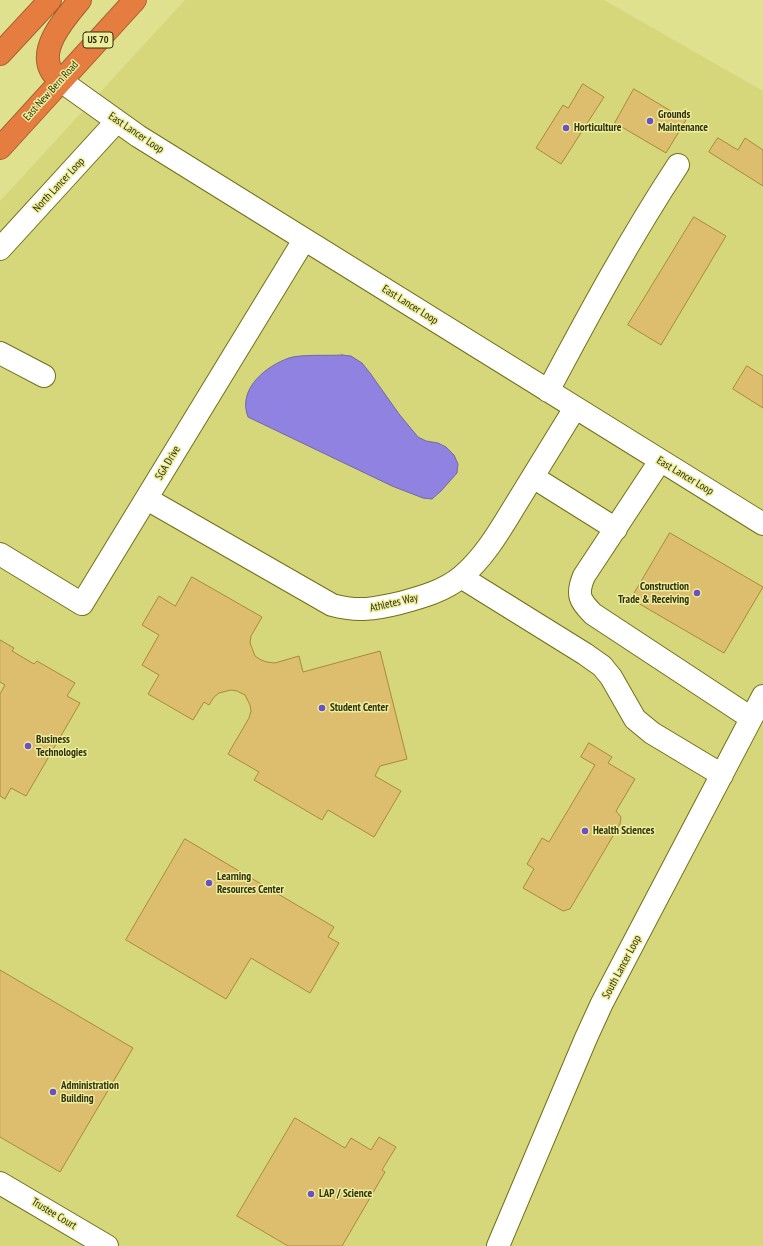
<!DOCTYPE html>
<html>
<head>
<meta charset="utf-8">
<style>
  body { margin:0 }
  canvas { display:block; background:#e0e18e }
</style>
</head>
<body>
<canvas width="763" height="1246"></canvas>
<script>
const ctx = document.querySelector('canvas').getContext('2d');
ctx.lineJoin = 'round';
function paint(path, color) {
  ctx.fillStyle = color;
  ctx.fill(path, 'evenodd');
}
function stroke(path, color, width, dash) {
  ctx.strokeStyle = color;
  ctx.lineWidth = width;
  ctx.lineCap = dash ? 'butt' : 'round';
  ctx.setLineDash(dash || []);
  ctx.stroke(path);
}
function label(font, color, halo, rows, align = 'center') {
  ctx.font = font + ' "PT Sans Narrow",sans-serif';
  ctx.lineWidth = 3;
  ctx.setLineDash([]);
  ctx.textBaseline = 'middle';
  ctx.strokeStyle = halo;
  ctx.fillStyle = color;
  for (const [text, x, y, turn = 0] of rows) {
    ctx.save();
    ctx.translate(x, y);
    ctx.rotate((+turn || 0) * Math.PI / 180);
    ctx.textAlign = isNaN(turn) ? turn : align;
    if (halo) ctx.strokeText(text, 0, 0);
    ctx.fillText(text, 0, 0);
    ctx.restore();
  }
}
paint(new Path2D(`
  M185,0h419l159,91v1155h-763v-1045z`), '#d6d67a');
const water = new Path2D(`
  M342,355l9,1 11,7 8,10 29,41 19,23 8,4 12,2 8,4 8,8 4,9 -1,9 -16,18 -9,8 -9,-1 -31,-12 -144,-69c-11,-28 18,-51 41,-59 12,-4 39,-2 53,-3z`);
paint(water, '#9082e1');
stroke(water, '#7369a2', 1);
const building = new Path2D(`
  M583,84l21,13 -43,67 -25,-16 27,-43 5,3z
  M634,89l52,31 -20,33 -51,-30z
  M718,138l20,12 7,-12 18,12v36l-54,-34z
  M694,217l32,19 -65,109 -33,-20z
  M747,366l16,10v32l-30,-19z
  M670,533l93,54 -39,66 -93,-54z
  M192,577l70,40 -11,19 -1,7 5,13 6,4 6,2 8,1 24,-7 4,16 77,-21 27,108 -27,7 -5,10 26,15 -27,46 -46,-27 -6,10 -68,-40 5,-8 -31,-18 21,-36 2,-7 -1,-6 -5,-10 -8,-4 -6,-1 -12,3 -5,4 -5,8 -5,-3 -11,18 -45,-26 11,-19 -17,-10 17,-30 -17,-10 17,-29 16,10z
  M0,640l14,8 -2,3 22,13 3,-3 38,22 -8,13 13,7 -54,93 -15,-8 -6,11 -5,-3v-102l5,-9 -5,-3z
  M589,743l23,14 -4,6 27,16 -19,32 5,6 -1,7 -50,85 -7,2 -40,-23 11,-19 -7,-5 15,-26 7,4 46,-77 -14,-8z
  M185,839l149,88 -6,10 11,6 -29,50 -59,-35 -25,41 -100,-59z
  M0,970l133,78 -73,124 -60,-35z
  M295,1118l50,30 6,-10 20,12 8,-13 17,10 -14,23 3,2 -43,74h-54l-51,-30z`);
paint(building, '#ddbe6f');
stroke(building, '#a88b3b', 1);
const minor = new Path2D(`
  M61,81l77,55 625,388
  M0,249l117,-128
  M0,353l44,23
  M548,391c41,-77 82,-153 130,-226
  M660,461l-76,115c-8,19 -4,25 9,38l158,104
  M533,477l83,52
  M147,499l185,106c26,7 43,4 68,-2 22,-6 44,-12 61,-26 24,-20 39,-47 55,-73 20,-32 39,-64 59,-96
  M0,554l82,50 222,-364
  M461,577l124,77 17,12 9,11 24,42 17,14 70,42
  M0,1183l107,63
  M498,1246l88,-208 16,-35 161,-307`);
const highway = new Path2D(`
  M0,54l50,-54
  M61,81c-3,-3 -7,-6 -9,-9 -15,-23 14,-55 28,-72
  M0,148l135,-148`);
stroke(minor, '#72701a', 24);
stroke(highway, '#a6612e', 24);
stroke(minor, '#fff', 22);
stroke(highway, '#e57c40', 22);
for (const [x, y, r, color] of [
  [650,121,4,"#694fc8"],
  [566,128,4,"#694fc8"],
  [697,593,4,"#694fc8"],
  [322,708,4,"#694fc8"],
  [28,746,4,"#694fc8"],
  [585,831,4,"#694fc8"],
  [209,883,4,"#694fc8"],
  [53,1092,4,"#694fc8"],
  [311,1194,4,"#694fc8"]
]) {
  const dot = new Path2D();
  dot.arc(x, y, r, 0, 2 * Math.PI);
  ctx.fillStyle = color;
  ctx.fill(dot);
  stroke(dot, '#edee9b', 1.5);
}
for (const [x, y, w] of [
  [98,40,30]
]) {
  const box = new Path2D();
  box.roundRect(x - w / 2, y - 8, w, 16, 3);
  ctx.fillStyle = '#edee9b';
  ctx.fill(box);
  stroke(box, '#30300e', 1);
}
label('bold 10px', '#30300e', null, [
  ["US 70",98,40]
]);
label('11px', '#30300e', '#edee9b', [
  ["East New Bern Road",51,91,-48],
  ["East Lancer Loop",136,133,34],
  ["North Lancer Loop",59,185,-47],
  ["East Lancer Loop",410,305,32],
  ["SGA Drive",168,463,-59],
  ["East Lancer Loop",685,476,31],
  ["Athletes Way",394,603,-13],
  ["South Lancer Loop",622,967,-62],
  ["Trustee Court",54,1214,31]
]);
label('bold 11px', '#30300e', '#edee9b', [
  ["Grounds",658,115],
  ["Maintenance",658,128],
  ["Horticulture",574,128],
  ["Construction",689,587,"right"],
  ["Trade & Receiving",689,600,"right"],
  ["Student Center",330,708],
  ["Business",36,740],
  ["Technologies",36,753],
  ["Health Sciences",593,831],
  ["Learning",217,877],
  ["Resources Center",217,890],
  ["Administration",61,1086],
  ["Building",61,1099],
  ["LAP / Science",319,1194]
], 'left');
</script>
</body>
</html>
